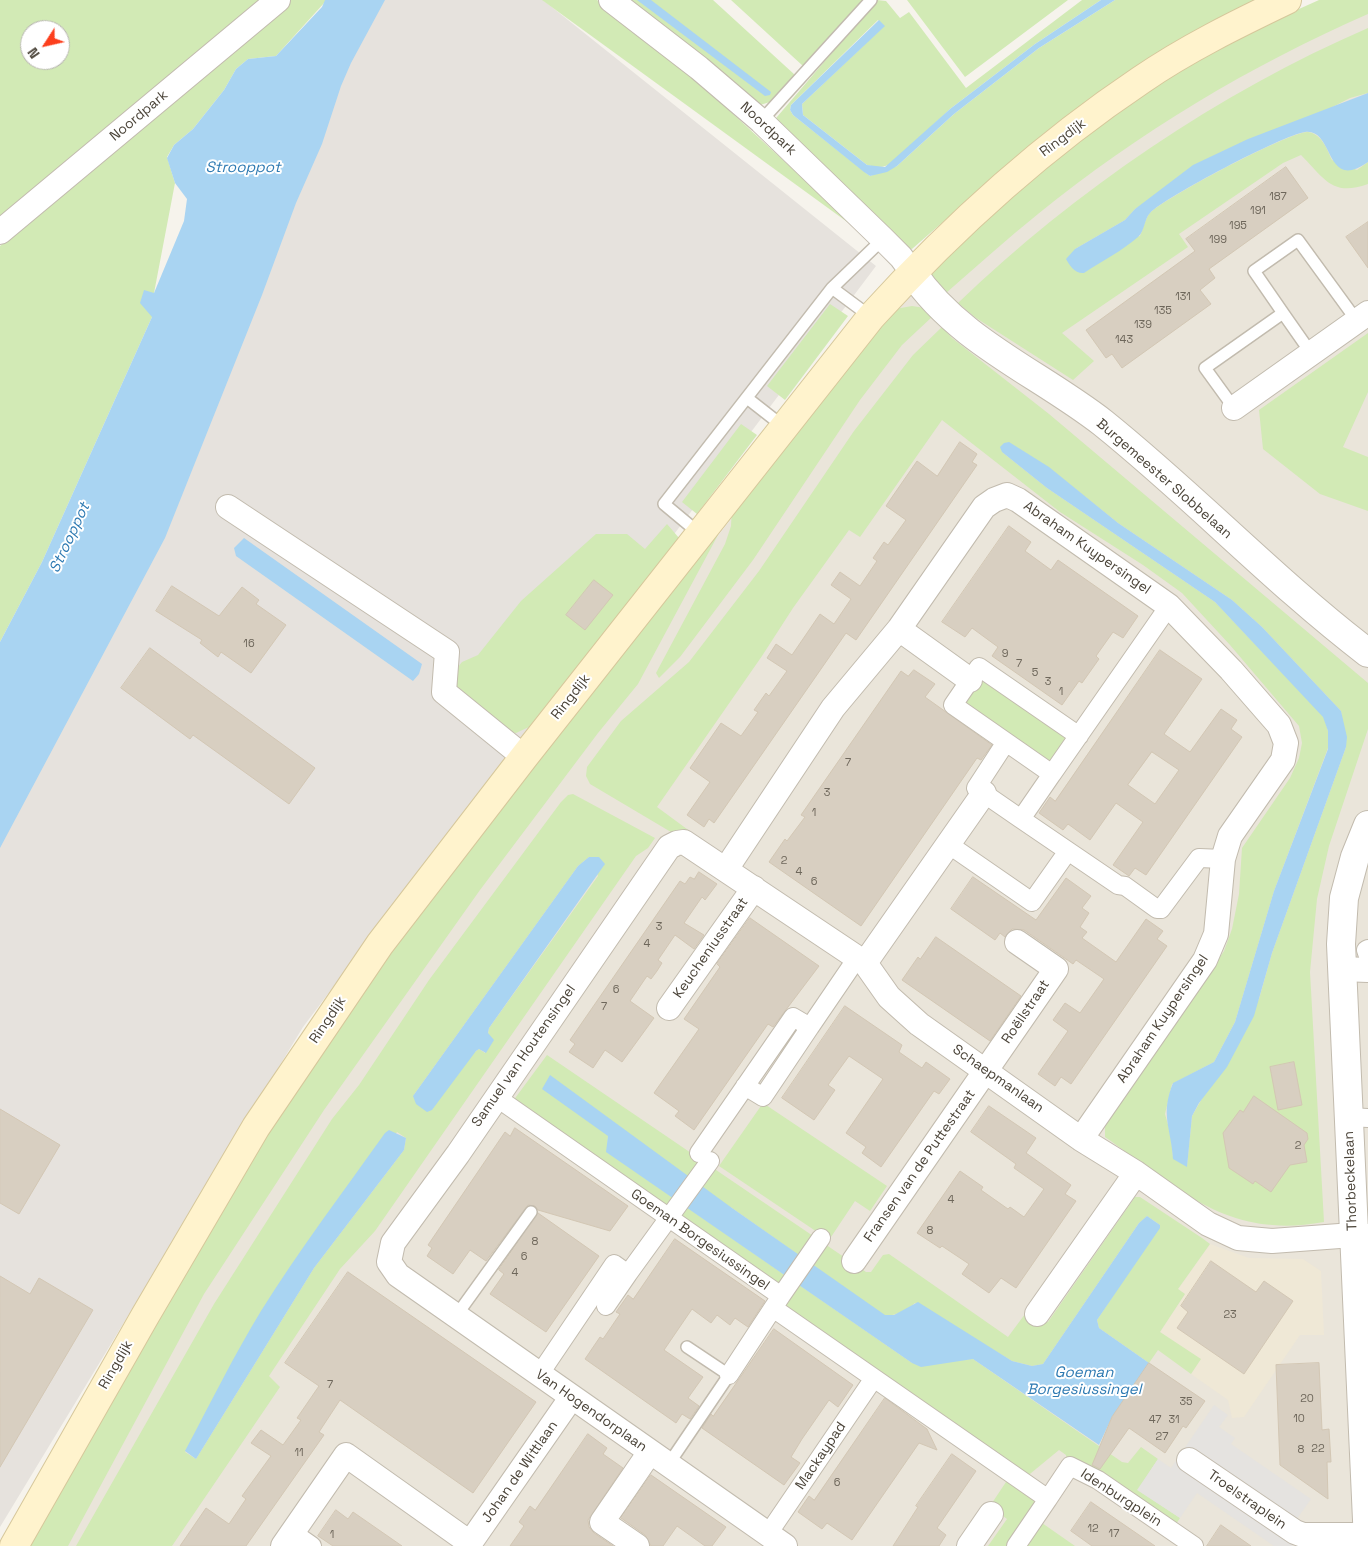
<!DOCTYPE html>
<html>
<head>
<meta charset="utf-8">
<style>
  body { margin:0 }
  #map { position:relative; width:1368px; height:1546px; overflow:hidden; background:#f6f3ec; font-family:"Space Grotesk",sans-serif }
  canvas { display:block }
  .north { position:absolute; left:20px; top:20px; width:50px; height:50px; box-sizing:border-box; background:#fff; border:1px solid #b7b4b0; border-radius:50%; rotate:235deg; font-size:14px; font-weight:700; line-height:20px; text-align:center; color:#4b4439 }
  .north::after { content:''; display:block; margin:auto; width:18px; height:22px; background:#fc3f1d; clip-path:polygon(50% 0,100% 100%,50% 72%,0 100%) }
</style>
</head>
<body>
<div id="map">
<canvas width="1368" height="1546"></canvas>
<div class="north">N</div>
</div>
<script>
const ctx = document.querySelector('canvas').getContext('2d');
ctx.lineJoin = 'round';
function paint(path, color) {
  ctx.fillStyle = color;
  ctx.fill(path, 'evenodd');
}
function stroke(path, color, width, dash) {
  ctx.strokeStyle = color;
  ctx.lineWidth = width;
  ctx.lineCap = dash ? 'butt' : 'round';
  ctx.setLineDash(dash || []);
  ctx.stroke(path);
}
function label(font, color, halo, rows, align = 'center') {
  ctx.font = font + ' "Space Grotesk",sans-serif';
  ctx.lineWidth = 4;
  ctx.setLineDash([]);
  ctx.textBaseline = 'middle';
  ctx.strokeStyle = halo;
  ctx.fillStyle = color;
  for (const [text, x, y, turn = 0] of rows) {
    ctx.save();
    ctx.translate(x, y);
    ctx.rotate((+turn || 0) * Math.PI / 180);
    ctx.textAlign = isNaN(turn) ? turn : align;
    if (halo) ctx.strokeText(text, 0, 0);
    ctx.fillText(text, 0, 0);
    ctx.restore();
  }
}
paint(new Path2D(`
  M1368,0v1546h-1326l355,-602 503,-640 167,-153z`), '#eae5da');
paint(new Path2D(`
  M345,0h198l333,266 -573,761 -303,500v-753z`), '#e6e2dd');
paint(new Path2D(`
  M1210,1244l39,14 54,1 18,12 3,64h-24l-56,82 -12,1 -4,-18 -37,-26 9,-15 -40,-27 25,-38 -7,-5z`), '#efe8d6');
paint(new Path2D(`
  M0,0h272l-272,227zM30,30h30v30h-30z
  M287,0h38v2l-49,54 -28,3 -12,10 -12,21 -31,39 -19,16 -7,12 8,26 -21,110 -2,24 -110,245 -42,80v-396z
  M542,0h55l96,77 168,155z
  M622,0h91l82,75 -25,27 -10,3z
  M731,0h133l-61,66z
  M877,0l9,1 14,17 9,-6 57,76 116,-88h19l-66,44 -85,65 -56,53c-10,6 -16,6 -27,3l-64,-50 -1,-11 82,-78 -6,-6 -87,85 -1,5 3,5 77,61 27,-10 57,-52 85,-66 76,-48h143c-42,19 -85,41 -123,67 -79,54 -151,120 -223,182l-8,-2 -133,-123z
  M907,0h161l-103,77z
  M1319,0h49v14c-117,51 -230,119 -330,200 -31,25 -61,52 -92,79l-14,-12 -1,-6 10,-17 113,-98 95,-73 81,-47z
  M1368,28v65l-18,5 -215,111 -10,11 -50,29 65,-13c3,-7 5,-16 9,-22 11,-14 143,-84 159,-82 14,2 19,17 24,28l25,10 11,-8v22c-36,13 -43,-5 -67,-29l-18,8 -104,71 9,13 -126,86 32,28 -21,19 -97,-62 -18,-15c116,-112 262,-211 410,-275z
  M830,304l18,12 -63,84 -18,-14z
  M912,306l13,2 8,8 -31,29 -42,55 -107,160 -73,97 -21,21 -3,-5 69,-129 6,-18 1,-19 163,-198z
  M942,327l10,11 97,76 319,269v46l-39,117 -12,53 -7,73 14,250c-97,18 -146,-34 -219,-85v-10l5,-10 114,-166 8,-22 7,-35 3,-46 48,-70 9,-20 3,-15 -3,-17 -69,-81 -48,-52 -39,-28 -83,-53 -118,-92 -82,117 -11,-7 -56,78 -31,48 -105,151 34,25 -15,3 -86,-51 -4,-8 1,-9 34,-46 68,-59 70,-91 95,-140 59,-76zM1002,452l46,15 70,56 114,77 30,27 79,84 5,36 -74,206 -13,46 -67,117 -5,50 -14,-8 -2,-23 -6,-21 7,-30 42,-22 21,-40 39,-131 54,-143v-17l-4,-14 -109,-115 -168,-114z
  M1368,333v59l-25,55 25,10v54l-48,-17 -57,-45 -4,-39z
  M741,424l16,11 -60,79 -15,-12z
  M667,524l12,14 -150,189 -13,6 -16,-2 -49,-38 3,-21 8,-10 16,-7 43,-54 75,-67h31l18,15z
  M719,529l-1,6 -80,149 -40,49 -118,157 -156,220 -120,184 -136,252h-42l144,-254 158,-257 175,-231z
  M978,678l93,61 -18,26 -91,-63z
  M573,794l82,44 -7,10 -12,8 -261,375 -35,38 -71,107 11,11 -108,159h-96l138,-242 118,-185 27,-34 70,-105 132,-178 7,-7zM589,857l9,19 -109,152 -4,25 -6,-4 -66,47 165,-230zM397,1132l9,6 -2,12 -90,118 -118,191 -11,-7z
  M547,1055l319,217h5l12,-17 6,-1 119,83 20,-27 20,12 87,-125h5l62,41 8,6 -32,45 7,5 -25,38 41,27 -10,15 -33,-24 -9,13 -50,-35 -2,-8 63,-95 -13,-9 -8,7 -96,141 -11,2 -20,-5 -97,-58c-9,8 -18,12 -30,13l-153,-108 -124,-72 -1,16 305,211 61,-4 149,103 6,1 13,-16 17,12 -20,31 42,28 -4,6 -109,-63 -1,-6 -7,-5 -34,28 -243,-166 -3,-24 -266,-187z
  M763,1103l124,83 -17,25 -15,-10 -26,39 -110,-74z
  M1011,1480l27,18 -28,48h-22l19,-27 -17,-13 16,-24z
  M1042,1523l33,23h-53z`), '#d2eab5');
paint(new Path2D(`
  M1214,1405l14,10 -9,12 16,11 -4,6 80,55 -17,24 1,20 -3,3h-18l-77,-53 -17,25 -43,-28 21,-31 13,9z`), '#e5e3e0');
paint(new Path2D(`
  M325,0h60l-34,63 -10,23 -19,58 -26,59 -34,92 -97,243 -165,310v-206l42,-80 110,-245 -12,-14 4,-13 10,3 30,-72 3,-22 -12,-16 -8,-25 7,-13 19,-16 31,-39 12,-21 12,-10 28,-3 46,-49z
  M637,0h14l120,92 -1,3 -5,1z
  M1101,0h14l-76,48 -85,66 -57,52 -10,6 -17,4 -6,-4 -71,-57 -3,-5 1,-5 88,-85 6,6 -83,78 1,11 64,50 18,2 65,-58 85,-65z
  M1368,93v69c-44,31 -33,-34 -63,-30 -22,3 -140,65 -155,81 -6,6 -5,18 -12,24 -16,14 -36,24 -54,36 -9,1 -14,-7 -18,-14l9,-10 50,-29 10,-11 58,-44 55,-26z
  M1009,442l40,25 69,56 114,77 30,27 79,84 6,26 -1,10 -74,206 -18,63 -27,51 -28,36 -7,13 -5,51 -14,-8c-2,-32 -13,-44 0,-76l41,-21 21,-40 39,-131 54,-142v-18l-5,-14 -108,-115 -168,-114 -45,-36 -2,-5 4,-4z
  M244,538l178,126 -3,10 -6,7 -177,-125 -2,-8z
  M589,857h10l6,7 -116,164 -1,5 6,7 -8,13 -7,-4 -3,2 -44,59 -5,2 -11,-8 -3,-8 165,-230z
  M550,1075l182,133 153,107h9l24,-13 94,59 20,5 11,-2 96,-141 8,-7 13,9v3l-63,92 2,8 50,35 -37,54 -13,28 -126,-86 -52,8 -9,-4 -306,-211 2,-16 -66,-47z
  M389,1130l17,8 -2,12 -90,118 -118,191 -11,-8c25,-47 48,-94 76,-140 38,-61 82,-119 124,-178z`), '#a9d4f2');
const building = new Path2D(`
  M1286,167l22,31 -99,71 6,9 -15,12 11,14 -89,64 -10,-14 -6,4 -20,-28 109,-79 -9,-12z
  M1368,222v46l-22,-31z
  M960,442l17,12 -5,8 5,3 -121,175 -10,-7 -132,190 -5,-4 -5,8 -17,-12 23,-33 -20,-14 31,-45 20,13 17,-24 -4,-2 12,-17 3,3 18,-25 -20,-13 9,-14 16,11 28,-41 14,10 17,-25 -20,-14 9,-13 20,14 17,-25 -4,-3 11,-16 4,3 18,-25 -20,-14 4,-6 27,-39 20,15z
  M1009,526l22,16 -6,9 26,19 7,-10 80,56 -15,22 -10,-6 -17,24 3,3 -17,24 -3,-2 -17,24 -70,-49 6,-9 -26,-19 -7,9 -23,-15z
  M594,580l19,15 -28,35 -19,-15z
  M172,586l47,30 23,-29 17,13 -3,4 30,21 -35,48 -30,-21 -3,5 -18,-14 2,-3 -46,-29z
  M150,648l165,120 -26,36 -96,-69 -3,4 -69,-51z
  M1160,650l42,29 -38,55 26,18 31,-43 16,11 -6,9 11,8 -96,138 -11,-7 -6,8 -16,-11 30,-43 -27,-19 -26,37 -22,-16 -5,6 -24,-17 11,-16 5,4zM1152,752l27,18 -24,34 -27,-19z
  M914,670l21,14 -10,13 67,48 -11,15 -4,-2 -116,168 -92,-64 16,-23 2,2 18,-24 -4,-2 100,-144 7,5z
  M699,872l18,12 -12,16 -3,-3 -18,26 20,12 -10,14 -19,-14 -17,25 4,3 -5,8 -6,8 -4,-3 -17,25 24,17 -32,44 -17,-12 -12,18 -24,-16 6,-8 -5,-4 110,-159 5,3 5,-7 4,2z
  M973,877l63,43 30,-42 25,18 -9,12 7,5 -9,14 7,5 -5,6 34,24 30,-43 17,12 -6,8 10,7 -96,138 -10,-7 -6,9 -17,-12 30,-43 -15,-11 12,-17 15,10 24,-34 -28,-19 -3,4 -49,-34 -12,-1 -7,8 -5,-4 -5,7 -44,-31z
  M750,918l69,48 -46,61 -5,-3 -74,106 -19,-14 4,-5 -25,-18 45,-64 -15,-10 36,-52 -3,-3z
  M936,937l85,59 -31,45 -88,-61 16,-23 2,2z
  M845,1006l57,39 -3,7 23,16 4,-6 24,17 -11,15 -5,-3 -53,76 -19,-14 4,-6 -20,-14 37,-54 -34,-23 -21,29 7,5 -21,30 -32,-22z
  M1294,1062l8,43 -24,5 -8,-43z
  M1254,1096l53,37 1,6 -4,6 3,17 -17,3 -19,27 -16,-11 -2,3 -24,-16 -6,-35 17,-23 3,2z
  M989,1106l47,32 -10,15 45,32 -6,9 11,7 -60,87 -15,-10 -12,15 -27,-19 7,-10 -27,-18 -2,2 -23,-15 43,-62 23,16 -2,3 27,19 2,-2 14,10 20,-28 -30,-21 2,-4 -45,-32z
  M0,1109l60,36 -41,69 -19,-11z
  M515,1128l113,78 -18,25 -72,-21 -3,-4 -7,-1 -42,56 -16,-11 -17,24 -26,-18 5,-8 -4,-3 77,-113 5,4z
  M538,1213l61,43 -53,76 -56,-38 14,-20 -5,-4z
  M675,1239l90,62 -17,26 -13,-9 -5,7 -13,-10 -6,8 -19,-14 -28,41 39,27 -15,21 11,8 -9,13 -8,-5 -6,9 -91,-64 15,-22 3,2 17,-25 -4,-2 12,-17 5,4z
  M1211,1261l45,31 8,-11 29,20 -49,73 -67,-46 11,-16 -7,-6z
  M348,1272l188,130 -63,91 -133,-93 -21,32 5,3 -78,111h-66l26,-38 23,16 17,-25 -4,-3 29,-40 -20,-13 10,-13 22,15 18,-25 -4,-2 22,-32 -34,-23z
  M0,1276l30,18 9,-16 54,32 -93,157z
  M774,1329l79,56 -15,22 -9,-7 -27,39 -11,18 9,6 -16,22 -82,-57 9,-14 2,2z
  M1149,1363l56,38 -19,27 -3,-2 -18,27 -36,-25 -29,41 -8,-4 20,-48z
  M1319,1363l3,67 7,-1 2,33h-4l1,37 -48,-34 -4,-100z
  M885,1398l42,31 10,21 -18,-7 -67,97 -25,-17 -5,6 -24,-17 11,-16 5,4z
  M588,1434l19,14 -4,6 20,14 -35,52 1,7 5,6 19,13h-103l14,-20 -5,-4 11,-16 5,4z
  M952,1454l24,17 -39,57 9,7 -7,11h-46l25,-39 -2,-1z
  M651,1475l75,52 -14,19h-7l-28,-20 -14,20h-12l-6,-11 -24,-17z
  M1091,1502l64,44h-63l-21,-15z
  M336,1510l12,9 5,-7 49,34h-69l-15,-10z
  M1221,1525l30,21h-44z`);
paint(building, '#d8cfc1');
stroke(building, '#d3c7b4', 1);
const service = new Path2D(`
  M761,121l110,-121
  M832,288l51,-49
  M1283,313l28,40
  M747,398l37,29
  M1234,408l-29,-40 78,-55 -29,-42 44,-31 59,81
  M700,534l-36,-30 168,-216 39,29
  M456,1316l75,-104
  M668,1465l61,-90 -42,-28`);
const pedestrian = new Path2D(`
  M1079,736l-100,-69 -26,38 99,69 117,-168
  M1006,742l-30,46 45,31 31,-45
  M948,844l84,58 36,-51 -47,-32
  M1068,851l50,34 7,1 32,23h4l38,-51 24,1
  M1368,949l-2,1 2,6
  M745,1086l18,11 47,-70
  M496,1097l285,199 -8,12 275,191 22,-33 28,14 96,66
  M1349,1117l19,1
  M699,1153l94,-136 17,10 47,-69
  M781,1296l40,-58
  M606,1306l22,-32
  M539,1375l75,-111 14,10 82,-113
  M729,1375l44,-67
  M292,1532l20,14
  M768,1534l106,-156
  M1016,1546l32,-47`);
const minor = new Path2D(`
  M611,0l88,68 62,53 122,118 18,18 11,15
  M0,232l278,-232
  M1234,408l134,-95
  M228,507l219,145 -3,40 80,65
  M899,629l71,51
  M726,869l107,-161 66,-79 85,-122 10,-7 13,-5 11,5 151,106 62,64 48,55 7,18 -3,17 -53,76 -7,23 -7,75 -11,26 -124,179
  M865,963l119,-170
  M1341,969l27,1
  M669,1008l85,-120
  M854,1261l202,-292 -39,-27
  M1037,1314l99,-141
  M1189,1460l106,72 8,3h65
  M283,1546l63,-91 124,88
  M468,1546l103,-148
  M637,1546l-35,-24 48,-70
  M785,1546l-387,-271 -9,-13 4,-19 65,-89 211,-307 8,-4 7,-1 181,121 24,34 30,27 162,115 55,34 72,51 30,14 34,3 81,-6 15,1
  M969,1546l22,-32`);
const tertiary = new Path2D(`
  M912,272c46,69 127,101 191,151 91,73 172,159 265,230
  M1368,825l-13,32 -11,41 -3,46 27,598`);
const secondary = new Path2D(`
  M14,1546l131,-230 111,-189 124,-183 144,-187 347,-440c80,-88 170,-170 270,-237 45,-31 96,-56 146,-80`);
stroke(service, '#c2bbae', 14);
stroke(pedestrian, '#c2bbae', 20);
stroke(minor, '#c2bbae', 26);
stroke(tertiary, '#c2bbae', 30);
stroke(secondary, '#d6c79b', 30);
stroke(service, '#fff', 11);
stroke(pedestrian, '#fff', 18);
stroke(minor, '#fff', 24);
stroke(tertiary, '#fff', 28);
stroke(secondary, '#fff3cd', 28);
label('11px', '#6e675b', null, [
  ["187",1278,197],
  ["191",1258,211],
  ["195",1238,226],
  ["199",1218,240],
  ["131",1183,297],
  ["135",1163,311],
  ["139",1143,325],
  ["143",1124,340],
  ["16",249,644],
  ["9",1005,654],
  ["7",1019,664],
  ["5",1035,673],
  ["3",1048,682],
  ["1",1061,692],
  ["7",848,763],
  ["3",827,793],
  ["1",814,813],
  ["2",784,861],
  ["4",799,872],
  ["6",814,882],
  ["3",659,927],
  ["4",647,944],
  ["6",616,990],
  ["7",604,1007],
  ["2",1298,1146],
  ["4",951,1200],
  ["8",930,1231],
  ["8",535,1242],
  ["6",524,1257],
  ["4",515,1273],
  ["23",1230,1315],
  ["7",330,1385],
  ["20",1307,1399],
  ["35",1186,1402],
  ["10",1299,1419],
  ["47",1155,1420],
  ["31",1174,1420],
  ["27",1162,1437],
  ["22",1318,1449],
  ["8",1301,1450],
  ["11",299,1453],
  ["6",837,1483],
  ["12",1093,1529],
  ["17",1114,1534],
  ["1",332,1535]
]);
label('14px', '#4b4439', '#fff', [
  ["Noordpark",139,116,-40],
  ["Noordpark",768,129,43],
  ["Ringdijk",1063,138,-37],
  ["Burgemeester Slobbelaan",1164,479,41],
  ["Abraham Kuypersingel",1087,548,35],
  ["Ringdijk",571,697,-52],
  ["Keucheniusstraat",711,948,-55],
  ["Roëllstraat",1026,1012,-56],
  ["Abraham Kuypersingel",1163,1019,-56],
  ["Ringdijk",328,1020,-56],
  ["Samuel van Houtensingel",524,1056,-55],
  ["Schaepmanlaan",998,1079,35],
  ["Fransen van de Puttestraat",920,1166,-55],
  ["Thorbeckelaan",1351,1181,-92],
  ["Goeman Borgesiussingel",700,1240,35],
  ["Ringdijk",116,1365,-60],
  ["Van Hogendorplaan",591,1411,35],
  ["Mackaypad",821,1456,-56],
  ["Johan de Wittlaan",520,1472,-55],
  ["Idenburgplein",1121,1498,33],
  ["Troelstraplein",1247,1500,35]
]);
label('italic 15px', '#2e7ab2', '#fff', [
  ["Strooppot",243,168],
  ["Strooppot",70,538,-65],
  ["Goeman",1084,1373],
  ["Borgesiussingel",1084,1390]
]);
</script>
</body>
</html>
